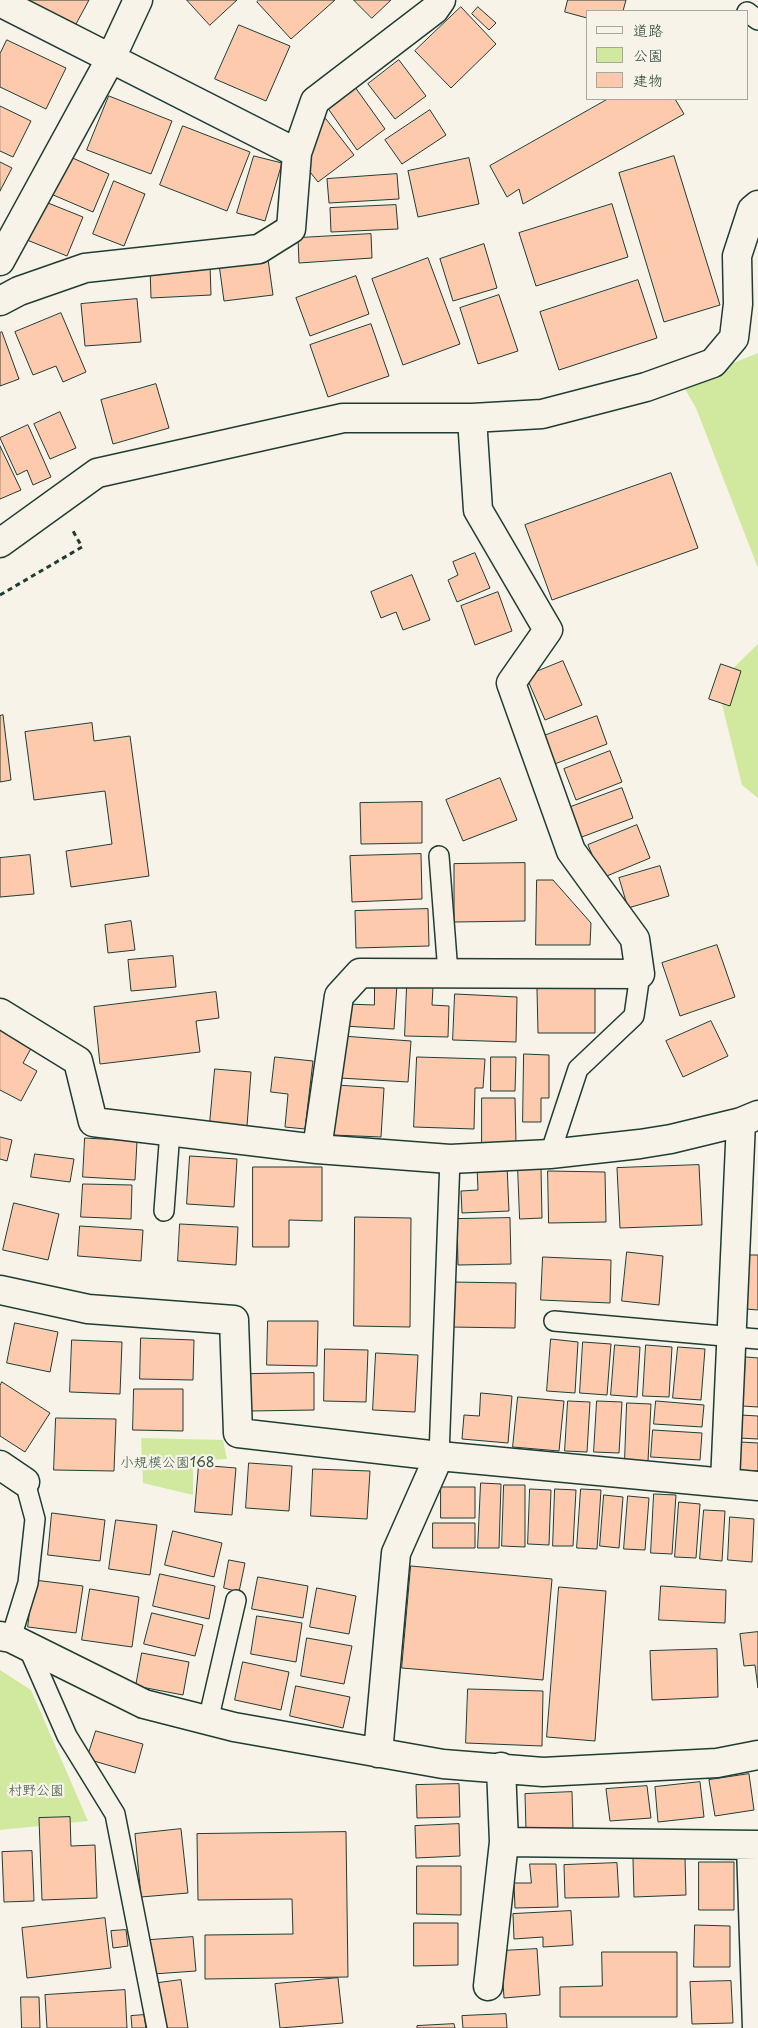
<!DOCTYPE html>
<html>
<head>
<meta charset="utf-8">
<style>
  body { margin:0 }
  #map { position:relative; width:758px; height:2028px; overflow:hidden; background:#f7f3e8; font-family:"Playpen Sans","Klee One",sans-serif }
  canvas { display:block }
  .legend { position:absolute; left:586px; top:10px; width:162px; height:90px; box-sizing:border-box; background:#f7f3e8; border:1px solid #a1aaa0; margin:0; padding:6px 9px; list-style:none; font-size:15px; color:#1f3d34 }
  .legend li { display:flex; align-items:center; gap:10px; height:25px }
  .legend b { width:25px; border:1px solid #a1aaa0 }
</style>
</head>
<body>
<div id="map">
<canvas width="758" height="2028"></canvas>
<ul class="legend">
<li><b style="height:6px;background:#f7f3e8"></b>道路</li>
<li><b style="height:14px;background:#d0e99f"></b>公園</li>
<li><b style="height:14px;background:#fecaae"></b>建物</li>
</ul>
</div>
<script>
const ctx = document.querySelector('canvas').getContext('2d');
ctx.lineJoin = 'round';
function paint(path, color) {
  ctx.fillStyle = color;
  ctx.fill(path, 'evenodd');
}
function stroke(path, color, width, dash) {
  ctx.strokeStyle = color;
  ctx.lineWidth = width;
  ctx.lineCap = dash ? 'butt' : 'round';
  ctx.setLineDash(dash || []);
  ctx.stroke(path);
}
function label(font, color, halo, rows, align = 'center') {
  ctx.font = font + ' "Playpen Sans","Klee One",sans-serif';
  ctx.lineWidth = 4.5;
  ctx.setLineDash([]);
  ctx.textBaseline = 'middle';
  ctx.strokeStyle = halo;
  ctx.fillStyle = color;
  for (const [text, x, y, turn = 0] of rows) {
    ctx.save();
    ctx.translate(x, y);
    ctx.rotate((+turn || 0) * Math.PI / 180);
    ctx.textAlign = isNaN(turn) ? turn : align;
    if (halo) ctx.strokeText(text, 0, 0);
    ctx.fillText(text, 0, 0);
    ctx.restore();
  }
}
paint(new Path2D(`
  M758,353v215l-62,-160 -14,-24z
  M758,644v154l-16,-13 -25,-101z
  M141,1438l82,2 4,19 -34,2v34l-50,-12z
  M0,1670l31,20 57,131 -88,9z`), '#d0e99f');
const building = new Path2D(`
  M28,0h61l-13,24z
  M187,0h50l-27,25z
  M259,0h76l-44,39 -34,-37z
  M354,0h37l-19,18z
  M568,0h58l-3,11h-36v7l-22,-6z
  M461,7l35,37 -45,44 -36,-37z
  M478,7l18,16 -7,7 -17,-16z
  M239,25l51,21 -24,55 -51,-22z
  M7,40l59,28 -20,41 -46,-22v-33z
  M399,60l27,36 -31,23 -27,-35z
  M355,87l30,42 -28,21 -30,-43z
  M109,96l63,25 -21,53 -64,-24z
  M608,99h67l9,15 -161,90 -4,-15 -12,8 -17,-31z
  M0,106l31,15 -18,36 -13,-6z
  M430,110l16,25 -44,29 -17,-24z
  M326,119l28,36 -36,27 -11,-14 6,-40z
  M183,126l67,26 -23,59 -67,-26z
  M68,156l41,18 -16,38 -42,-18z
  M254,156l28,7 -17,58 -28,-8z
  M674,156l46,149 -56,17 -45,-149z
  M469,158l10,46 -61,13 -10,-46z
  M0,162l12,6 -12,23z
  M397,174l2,25 -70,4 -2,-24z
  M114,181l31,13 -21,52 -31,-12z
  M43,201l40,16 -16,39 -40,-16z
  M612,204l16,53 -92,29 -17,-53z
  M396,205l2,24 -67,3 -1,-24z
  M371,234l1,24 -73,5 -1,-25z
  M484,244l13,44 -44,13 -13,-42z
  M428,258l32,86 -57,21 -31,-86z
  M268,259l5,36 -49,6 -5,-37z
  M210,264l1,31 -60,3 -1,-31z
  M356,276l13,38 -59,22 -14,-38z
  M638,280l19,58 -98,32 -19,-58z
  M499,295l19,56 -40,13 -18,-56z
  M137,299l4,43 -56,4 -4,-42z
  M61,313l25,59 -23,10 -7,-16 -23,9 -18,-43z
  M371,324l18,52 -61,21 -18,-52z
  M2,332l17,47 -19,7v-53z
  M156,384l13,44 -56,16 -12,-44z
  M60,412l16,36 -26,11 -16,-35z
  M28,425l23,52 -18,8 -6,-15 -10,5 -17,-37z
  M0,446l21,44 -21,9z
  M671,473l27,75 -146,52 -27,-75z
  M475,553l15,35 -33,14 -9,-22 10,-5 -5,-13z
  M412,575l18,45 -27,10 -7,-18 -15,6 -10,-26z
  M498,592l14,39 -37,14 -14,-39z
  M563,661l19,44 -37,15 -19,-44z
  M721,664l20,7 -11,35 -21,-7z
  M3,715l8,65 -11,2v-66z
  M597,716l10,28 -55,21 -11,-28z
  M92,723l2,18 36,-5 19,140 -78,11 -5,-36 46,-7 -7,-53 -71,9 -9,-68z
  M610,751l12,31 -46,18 -12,-31z
  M500,778l17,42 -54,21 -17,-41z
  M622,788l11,30 -54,20 -11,-30z
  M422,802v41l-61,1 -1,-41z
  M637,825l13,33 -48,20 -14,-33z
  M421,854l1,45 -70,3 -2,-46z
  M30,855l4,39 -34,3v-39z
  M525,863v58l-71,1v-58z
  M660,866l9,30 -41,12 -9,-30z
  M537,880h16l38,43 -1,22h-54z
  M428,909l1,37 -73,2 -1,-37z
  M131,921l4,29 -27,3 -3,-28z
  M717,945l18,52 -55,19 -18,-53z
  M173,956l3,31 -45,4 -3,-31z
  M375,983l22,1 -3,45 -50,-3 2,-22 28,1z
  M407,986l26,1 -1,18 17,1 -1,31 -43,-1z
  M595,988v45h-57l-1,-44z
  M216,992l3,26 -23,3 4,31 -100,12 -6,-57z
  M455,994l62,3 -1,45 -63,-2z
  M711,1021l17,35 -45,21 -17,-36z
  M0,1025l34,18 -11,20 14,8 -16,30 -21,-11z
  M342,1036l69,5 -3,41 -68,-4z
  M524,1054l25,1v43h-8v24h-18z
  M275,1057l38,4 -8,68 -20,-2 3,-33 -17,-2z
  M417,1057l68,2 -2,29h-8l-1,41 -60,-2z
  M491,1057h25l-1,34h-24z
  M215,1069l36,3 -4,54 -37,-3z
  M336,1085l48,3 -3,49 -48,-2z
  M482,1098h33l1,45h-34z
  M0,1137l12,3 -5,21 -7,-2z
  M85,1138l52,3 -2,39 -52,-3z
  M35,1154l39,5 -4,23 -39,-5z
  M190,1156l47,3 -3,48 -47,-3z
  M507,1165l2,46 -47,2 -1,-22 17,-1 -1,-23z
  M699,1165l3,60 -82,3 -3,-60z
  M253,1167h69v54l-33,-1v27h-36z
  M518,1168h23l1,50 -22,1z
  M548,1171l57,1 1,50 -57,1z
  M83,1184l49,1 -1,34 -50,-2z
  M14,1203l45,11 -11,46 -45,-10z
  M355,1217l56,1 -1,109 -56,-1z
  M510,1218l1,46 -53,1 -1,-46z
  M180,1224l58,3 -2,38 -58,-4z
  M80,1226l63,4 -2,31 -63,-5z
  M627,1252l36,4 -4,49 -37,-4z
  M749,1255h9v55l-12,-1z
  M543,1257l68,3 -1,43 -69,-3z
  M451,1282l65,1 -1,45 -65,-1z
  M268,1321h50l-1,45 -50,-1z
  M15,1323l43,9 -8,40 -43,-9z
  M141,1338l53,2 -1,40 -53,-1z
  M551,1339l27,3 -3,51 -28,-2z
  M72,1340l50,2 -2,52 -50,-2z
  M583,1342l28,2 -4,51 -27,-2z
  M615,1345l25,2 -3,50 -26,-2z
  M646,1345l26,2 -3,50 -26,-1z
  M678,1347l27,2 -4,51 -28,-2z
  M325,1349l43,1 -2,52 -42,-1z
  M376,1353l42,2 -3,57 -42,-2z
  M746,1357l12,1v49l-16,-1z
  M314,1373v37l-64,1v-37z
  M2,1382l48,31 -25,39 -25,-16v-50z
  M134,1389h49v42l-50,-1z
  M481,1393l31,3 -4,47 -46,-4 2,-24 15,1z
  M518,1397l46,4 -5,50 -46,-4z
  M568,1401l22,1 -3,50 -22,-1z
  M597,1401l25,1 -3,51 -25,-1z
  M656,1401l48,4 -2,22 -48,-3z
  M627,1403l24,1 -3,57 -23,-1z
  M740,1415l18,1v23l-19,-1z
  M56,1418l60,1 -2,52 -60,-1z
  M653,1430l49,3 -2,27 -49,-3z
  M740,1442l18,1v28l-21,-1z
  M249,1463l43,3 -3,45 -43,-3z
  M199,1465l37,3 -4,47 -37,-3z
  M313,1469l57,2 -3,48 -56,-3z
  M481,1483l20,1 -2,64h-21z
  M504,1485h21v62l-23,-1z
  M441,1487h34v31h-34z
  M530,1489l21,1 -2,55 -21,-1z
  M555,1489l21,1 -3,56h-20z
  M581,1489l20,1 -4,59 -20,-1z
  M654,1494l22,1 -4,59 -21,-1z
  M604,1495l19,2 -4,51 -19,-2z
  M628,1496l21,2 -4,52 -21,-1z
  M679,1502l21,2 -4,54 -21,-1z
  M704,1510l21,1 -3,50 -22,-2z
  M52,1513l53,7 -5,41 -52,-6z
  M730,1517l24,2 -2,43 -24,-2z
  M116,1520l41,5 -7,50 -41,-6z
  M433,1523h42v25h-42z
  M173,1531l49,12 -8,34 -49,-12z
  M229,1560l16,3 -6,29 -15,-4z
  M411,1566l141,13 -9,101 -141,-12z
  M160,1574l55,12 -6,33 -56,-13z
  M258,1577l50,9 -5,32 -51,-9z
  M34,1580l49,6 -7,47 -48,-6z
  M661,1586l65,4 -1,33 -66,-3z
  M559,1587l47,4 -11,150 -48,-4z
  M317,1588l39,8 -7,38 -39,-7z
  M90,1589l49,8 -7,50 -50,-7z
  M152,1613l51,12 -8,31 -51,-12z
  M257,1616l45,7 -6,39 -45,-8z
  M758,1632v56l-3,-23 -11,1 -4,-32z
  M307,1638l45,8 -8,38 -43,-8z
  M717,1649l1,48 -66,3 -2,-49z
  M142,1653l47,9 -6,33 -47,-9z
  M243,1662l46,10 -8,38 -46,-10z
  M296,1686l54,11 -7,31 -53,-12z
  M468,1689l75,2 -1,55 -76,-3z
  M96,1731l47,13 -8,29 -48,-14z
  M749,1774l5,36 -39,6 -6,-36z
  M700,1782l4,35 -46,5 -3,-35z
  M459,1784l1,33 -43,1 -1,-33z
  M647,1786l4,32 -41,3 -4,-32z
  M572,1792l1,37 -47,2 -1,-37z
  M70,1817l1,29 24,-1 2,53 -55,2 -3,-82z
  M459,1824l1,32 -44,2 -1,-32z
  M181,1829l7,64 -47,4 -6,-63z
  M346,1832l2,145 -143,2v-44l88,-1 -1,-35 -94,1 -1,-66z
  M32,1851l2,50 -30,1 -2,-50z
  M685,1858l1,37 -52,2 -1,-38z
  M699,1862h35v48h-35z
  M617,1863l2,34 -54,1 -1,-33z
  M530,1864h26l2,43 -43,1 -1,-25h17z
  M417,1866h44v49l-44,-1z
  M571,1911l2,34 -30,2v-10l-29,2 -1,-25z
  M105,1918l6,50 -84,10 -5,-50z
  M414,1923h44v42l-44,1z
  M695,1925l35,1v41h-36z
  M126,1930l2,16 -15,2 -2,-17z
  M193,1937l3,34 -43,3 -3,-34z
  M537,1949l3,46 -36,3 -3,-47z
  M602,1952h75v65h-117v-30l42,-1z
  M338,1978l5,45 -63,5 -5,-44z
  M181,1980l7,48h-24l-6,-45z
  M731,1981l2,42 -41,1 -2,-42z
  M125,1990l2,38h-80l-2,-33z
  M21,1997h18l1,31h-18z
  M506,2014l1,14h-44l-1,-12z
  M144,2015l2,13h-14l-1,-12z
  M454,2024l1,4h-38v-2z`);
paint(building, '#fecaae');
stroke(building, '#1f3d34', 1);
const lane = new Path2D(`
  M747,12l11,8
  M439,856l9,117
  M550,1154l28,-85 56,-53 6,-42
  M164,1211l6,-80
  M554,1321l204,18
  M439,1456l11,-297
  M11,1638l17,-55 7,-64 -10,-37
  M28,1647l39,89 48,78 42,214
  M208,1721l28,-121`);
const street = new Path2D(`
  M0,2l297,151
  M0,261l111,-203 27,-58
  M0,301l19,-10 66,-23 174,-19 32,-20 6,-76 18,-52 119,-91 7,-10
  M0,543l97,-70 246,-55h129l70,-4 104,-27 67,-24 21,-25 4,-34 -1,-48 15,-46 6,-5
  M0,1013l78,48 15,61 224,27 133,10 100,-5 90,-10 31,-5 70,-17 17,-7
  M317,1149l22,-153 21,-23 280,1 -5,-35 -64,-88 -60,-168 37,-53 -70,-120 -6,-92
  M0,1290l88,19 146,11 4,113 201,23 319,30
  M0,1465l25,17
  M725,1482l16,-360
  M0,1636l11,2 133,66 90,23 209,37 100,8 174,-9 41,-8
  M378,1753l18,-200 43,-97
  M504,1842l254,3
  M751,1846l6,182
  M488,1986l16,-144 -3,-75`);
stroke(lane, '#1f3d34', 22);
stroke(street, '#1f3d34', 31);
stroke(new Path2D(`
  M0,595l82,-48 -9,-16`), '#1f3d34', 3, [5, 4]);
stroke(lane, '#f7f3e8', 19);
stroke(street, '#f7f3e8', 28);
label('14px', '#3a5744', '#f7f3e8', [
  ["小規模公園168",167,1463],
  ["村野公園",36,1791]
]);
</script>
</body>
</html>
